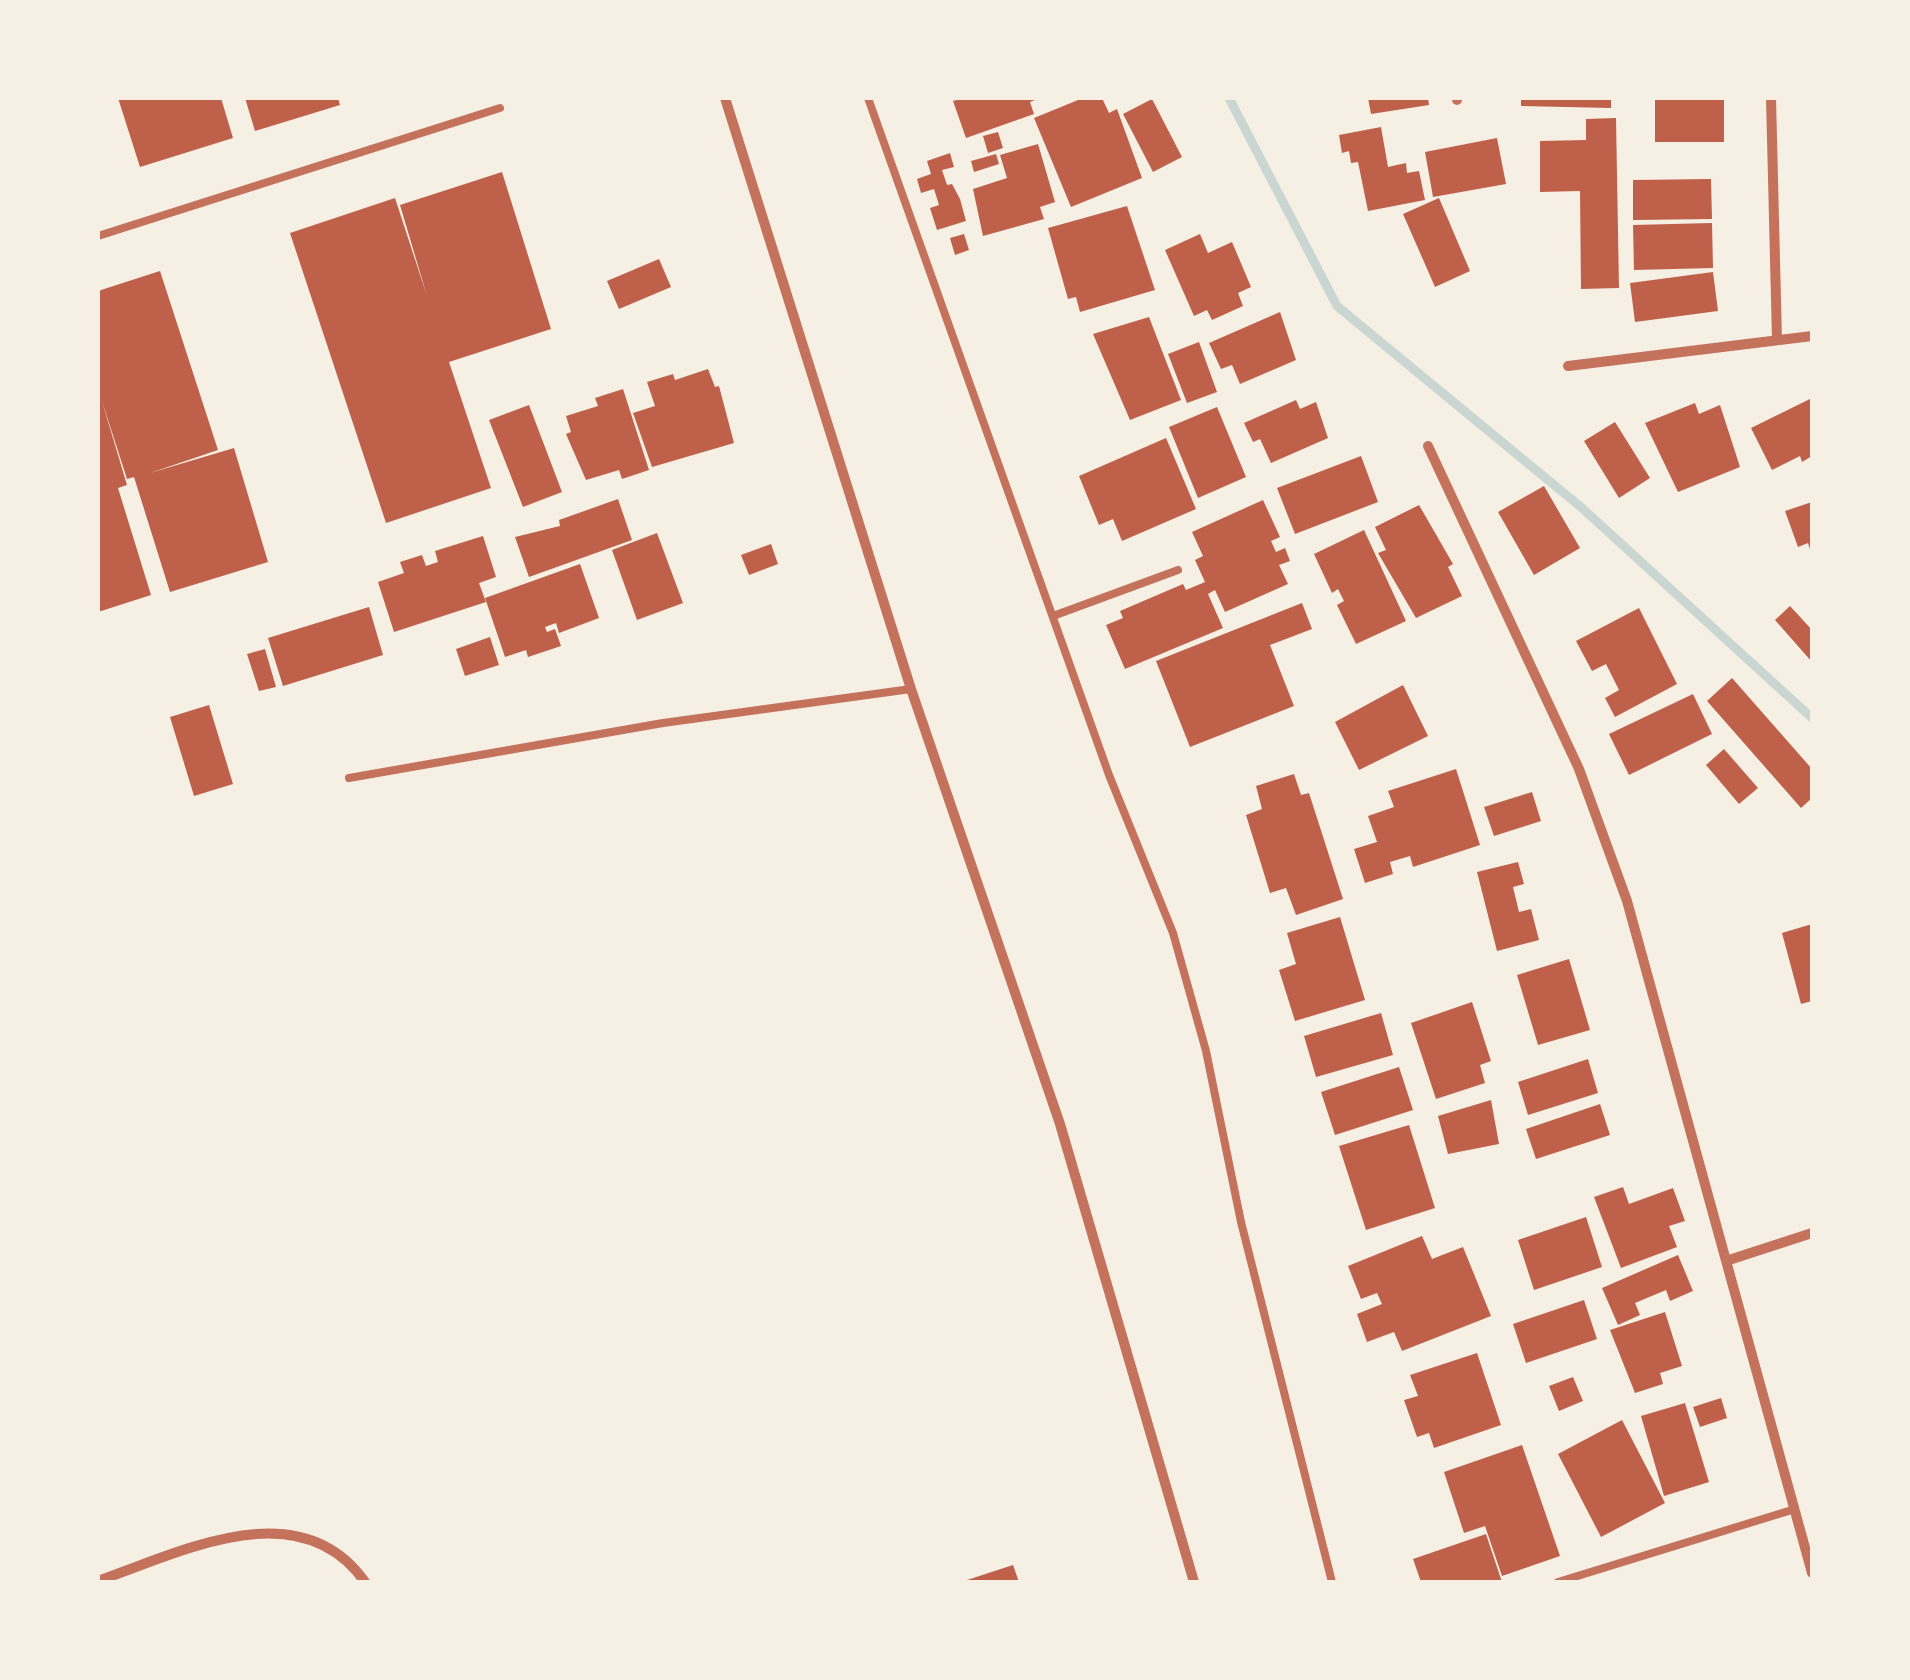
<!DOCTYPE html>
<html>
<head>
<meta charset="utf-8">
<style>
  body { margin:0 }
  #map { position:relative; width:1910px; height:1680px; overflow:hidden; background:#f6efe4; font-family:"Noto Serif",serif }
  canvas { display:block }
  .frame { position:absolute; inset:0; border:100px solid #f6efe4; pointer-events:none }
</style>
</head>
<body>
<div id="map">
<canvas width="1910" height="1680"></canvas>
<div class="frame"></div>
</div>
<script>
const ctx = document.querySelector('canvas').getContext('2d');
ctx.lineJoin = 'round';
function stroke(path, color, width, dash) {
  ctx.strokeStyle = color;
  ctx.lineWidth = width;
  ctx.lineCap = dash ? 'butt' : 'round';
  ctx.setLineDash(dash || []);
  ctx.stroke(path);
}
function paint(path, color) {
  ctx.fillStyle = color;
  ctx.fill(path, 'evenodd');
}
stroke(new Path2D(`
  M1229,98l108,208 245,202 230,210`), '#c9d6d2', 9);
paint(new Path2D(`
  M118,98h103l12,40 -93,29z
  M245,98h93l2,7 -85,26z
  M964,98h76l-10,4 4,12 -68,24 -13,-37z
  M1083,98h19l7,15 8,-4 25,69 -71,29 -37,-89z
  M1368,98h60l1,7 -58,9z
  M1521,98h90v10l-90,-2z
  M1655,98h69v44h-69z
  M1152,99l30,58 -29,15 -30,-58z
  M1616,118l3,170 -38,1 -1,-98 -40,1v-51l46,-1v-21z
  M1381,127l7,40 18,-4 1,10 12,-2 6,29 -57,11 -10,-49 -7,1 -2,-12 -7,2 -3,-18z
  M998,132l5,16 -15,5 -5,-17z
  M1497,138l9,46 -73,13 -8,-45z
  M1038,144l17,58 -15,5 4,12 -61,17 -10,-47 34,-11 -7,-23z
  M950,153l4,14 -12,3 5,15 5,-1 8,15 6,22 -29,9 -7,-22 9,-3 -5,-16 -13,4 -4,-14 14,-5 -4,-13z
  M996,154l3,10 -25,8 -3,-11z
  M502,172l49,157 -102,33 42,126 -105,35 -96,-290 105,-35 32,98 -27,-91z
  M1711,179l1,40 -79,1v-40z
  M1439,198l31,73 -35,16 -32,-73z
  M1127,206l28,84 -75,22 -4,-15 -8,2 -20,-71z
  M1712,223l1,45 -79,2 -1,-45z
  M964,234l5,16 -14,5 -5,-17z
  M1200,234l8,19 24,-11 19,45 -13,6 5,13 -31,14 -5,-10 -13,6 -29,-66z
  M659,259l12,28 -52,22 -12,-28z
  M160,271l58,179 -68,23 84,-25 34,114 -98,30 -36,-115 -7,2 -26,-81 26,87 -9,3 33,107 -53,17v-321z
  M1713,272l5,39 -83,11 -5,-39z
  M1280,312l16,48 -56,24 -8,-19 -11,4 -12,-26z
  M1149,317l32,83 -51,20 -37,-86z
  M1199,342l18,50 -30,11 -19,-49z
  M708,369l7,18 4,-1 15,57 -82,24 -19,-54 22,-7 -8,-24 26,-8 2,6z
  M623,389l26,81 -27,9 -3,-9 -33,10 -20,-46 5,-2 -5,-16 32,-10 -3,-8z
  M1812,398v58l-10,6 -2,-6 -28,14 -21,-42z
  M1296,400l4,9 16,-7 12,36 -57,25 -11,-24 -7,3 -9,-19z
  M1695,403l4,11 21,-9 20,62 -62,25 -33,-69z
  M529,405l33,87 -39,15 -34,-87z
  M1217,407l29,70 -48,21 -29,-71z
  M1615,422l35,56 -31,20 -35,-57z
  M1166,438l30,71 -74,32 -9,-22 -14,6 -20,-49z
  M1361,456l17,46 -83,32 -18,-46z
  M1544,486l36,62 -46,27 -36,-63z
  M618,499l14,41 -103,37 -14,-40 45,-11 -1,-6z
  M1263,500l17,37 -9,4 5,11 9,-4 5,13 -11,4 9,19 -63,28 -10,-22 -7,4 15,34 -98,41 -19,-44 17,-7 -3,-7 63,-27 3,6 19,-8 -10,-22 8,-4 -11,-24z
  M1812,502v53l-4,-12 -10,4 -13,-36z
  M1419,505l34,59 -5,3 14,29 -46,22 -38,-65 8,-3 -11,-23z
  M1364,530l42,91 -50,23 -19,-39 7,-4 -6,-12 -6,4 -18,-39z
  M657,533l26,70 -46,17 -25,-70z
  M483,536l13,41 -17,6 7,19 -92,30 -16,-50 26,-9 -4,-11 22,-7 4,11 12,-4 -3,-11z
  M771,544l7,20 -29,11 -8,-20z
  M580,564l19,54 -40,15 -3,-10 -11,4 2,5 8,-3 6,17 -33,11 -2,-7 -21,7 -20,-59z
  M1302,603l10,26 -42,16 24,61 -104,41 -34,-86z
  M1790,606l22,24v32l-37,-42z
  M369,607l14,48 -100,31 -15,-48z
  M1639,608l38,76 -62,33 -10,-19 14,-8 -13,-26 -14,7 -16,-30z
  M490,637l9,28 -34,11 -9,-27z
  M265,649l11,38 -17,4 -12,-37z
  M1732,678l80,91v29l-11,10 -94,-107z
  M1403,685l25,51 -69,34 -24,-48z
  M1693,694l19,40 -83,41 -20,-41z
  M209,705l24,79 -39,12 -24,-79z
  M1724,749l34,39 -19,16 -33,-39z
  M1456,769l24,76 -67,22 -3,-11 -20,6 3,12 -28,9 -11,-34 23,-7 -9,-26 26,-9 -6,-16z
  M1294,774l7,21 8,-2 34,106 -47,16 -10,-27 -16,5 -24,-78 16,-6 -6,-23z
  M1532,792l9,29 -47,15 -10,-29z
  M1518,862l6,22 -11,3 6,25 12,-3 8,31 -42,11 -20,-79z
  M1340,917l25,83 -70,21 -16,-51 17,-6 -9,-31z
  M1812,924v77l-11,3 -19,-71z
  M1569,959l21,71 -52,15 -21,-70z
  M1472,1002l19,59 -11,4 5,18 -49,16 -25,-76z
  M1381,1013l12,42 -77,22 -12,-41z
  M1588,1059l10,34 -70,22 -10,-33z
  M1399,1067l14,43 -78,25 -14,-43z
  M1491,1100l8,44 -51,10 -10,-38z
  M1600,1104l10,31 -74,24 -10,-30z
  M1409,1125l26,83 -69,22 -27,-84z
  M1623,1187l6,17 44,-16 12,33 -16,5 8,21 -56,21 -27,-71z
  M1586,1217l16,50 -68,23 -16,-50z
  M1422,1236l10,23 31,-12 28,69 -89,35 -8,-19 -27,10 -10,-28 25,-10 -5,-11 -16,6 -13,-33z
  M1678,1255l15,36 -23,10 -4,-11 -31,13 5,12 -22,10 -16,-37z
  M1584,1300l13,39 -71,24 -13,-39z
  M1665,1312l17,54 -22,7 3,11 -28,9 -25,-63z
  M1477,1353l24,72 -67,23 -5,-15 -12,4 -13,-37 14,-4 -8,-21z
  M1573,1377l10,24 -24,10 -10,-25z
  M1721,1398l6,20 -27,9 -7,-20z
  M1685,1403l24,79 -45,14 -23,-80z
  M1622,1420l43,83 -64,34 -43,-83z
  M1522,1445l38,111 -58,20 -17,-50 -21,7 -20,-61z
  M1486,1534l16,48h-81l-8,-23z
  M1013,1565l6,17h-58z`), '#bf614a');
stroke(new Path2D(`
  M868,98l241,677 64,158 33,118 35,171 91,360
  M98,236l402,-128
  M1053,616l125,-46
  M349,778l314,-55 248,-34
  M1558,1582l237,-73`), '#c5725c', 8);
stroke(new Path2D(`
  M725,98l186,591 149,435 134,458
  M1457,98v2
  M1771,98l6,242
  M1568,366l244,-30
  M1428,446l151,323 48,132 185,672
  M1729,1260l83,-27
  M98,1581c83,-29 202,-91 267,1`), '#c5725c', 10);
</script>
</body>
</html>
